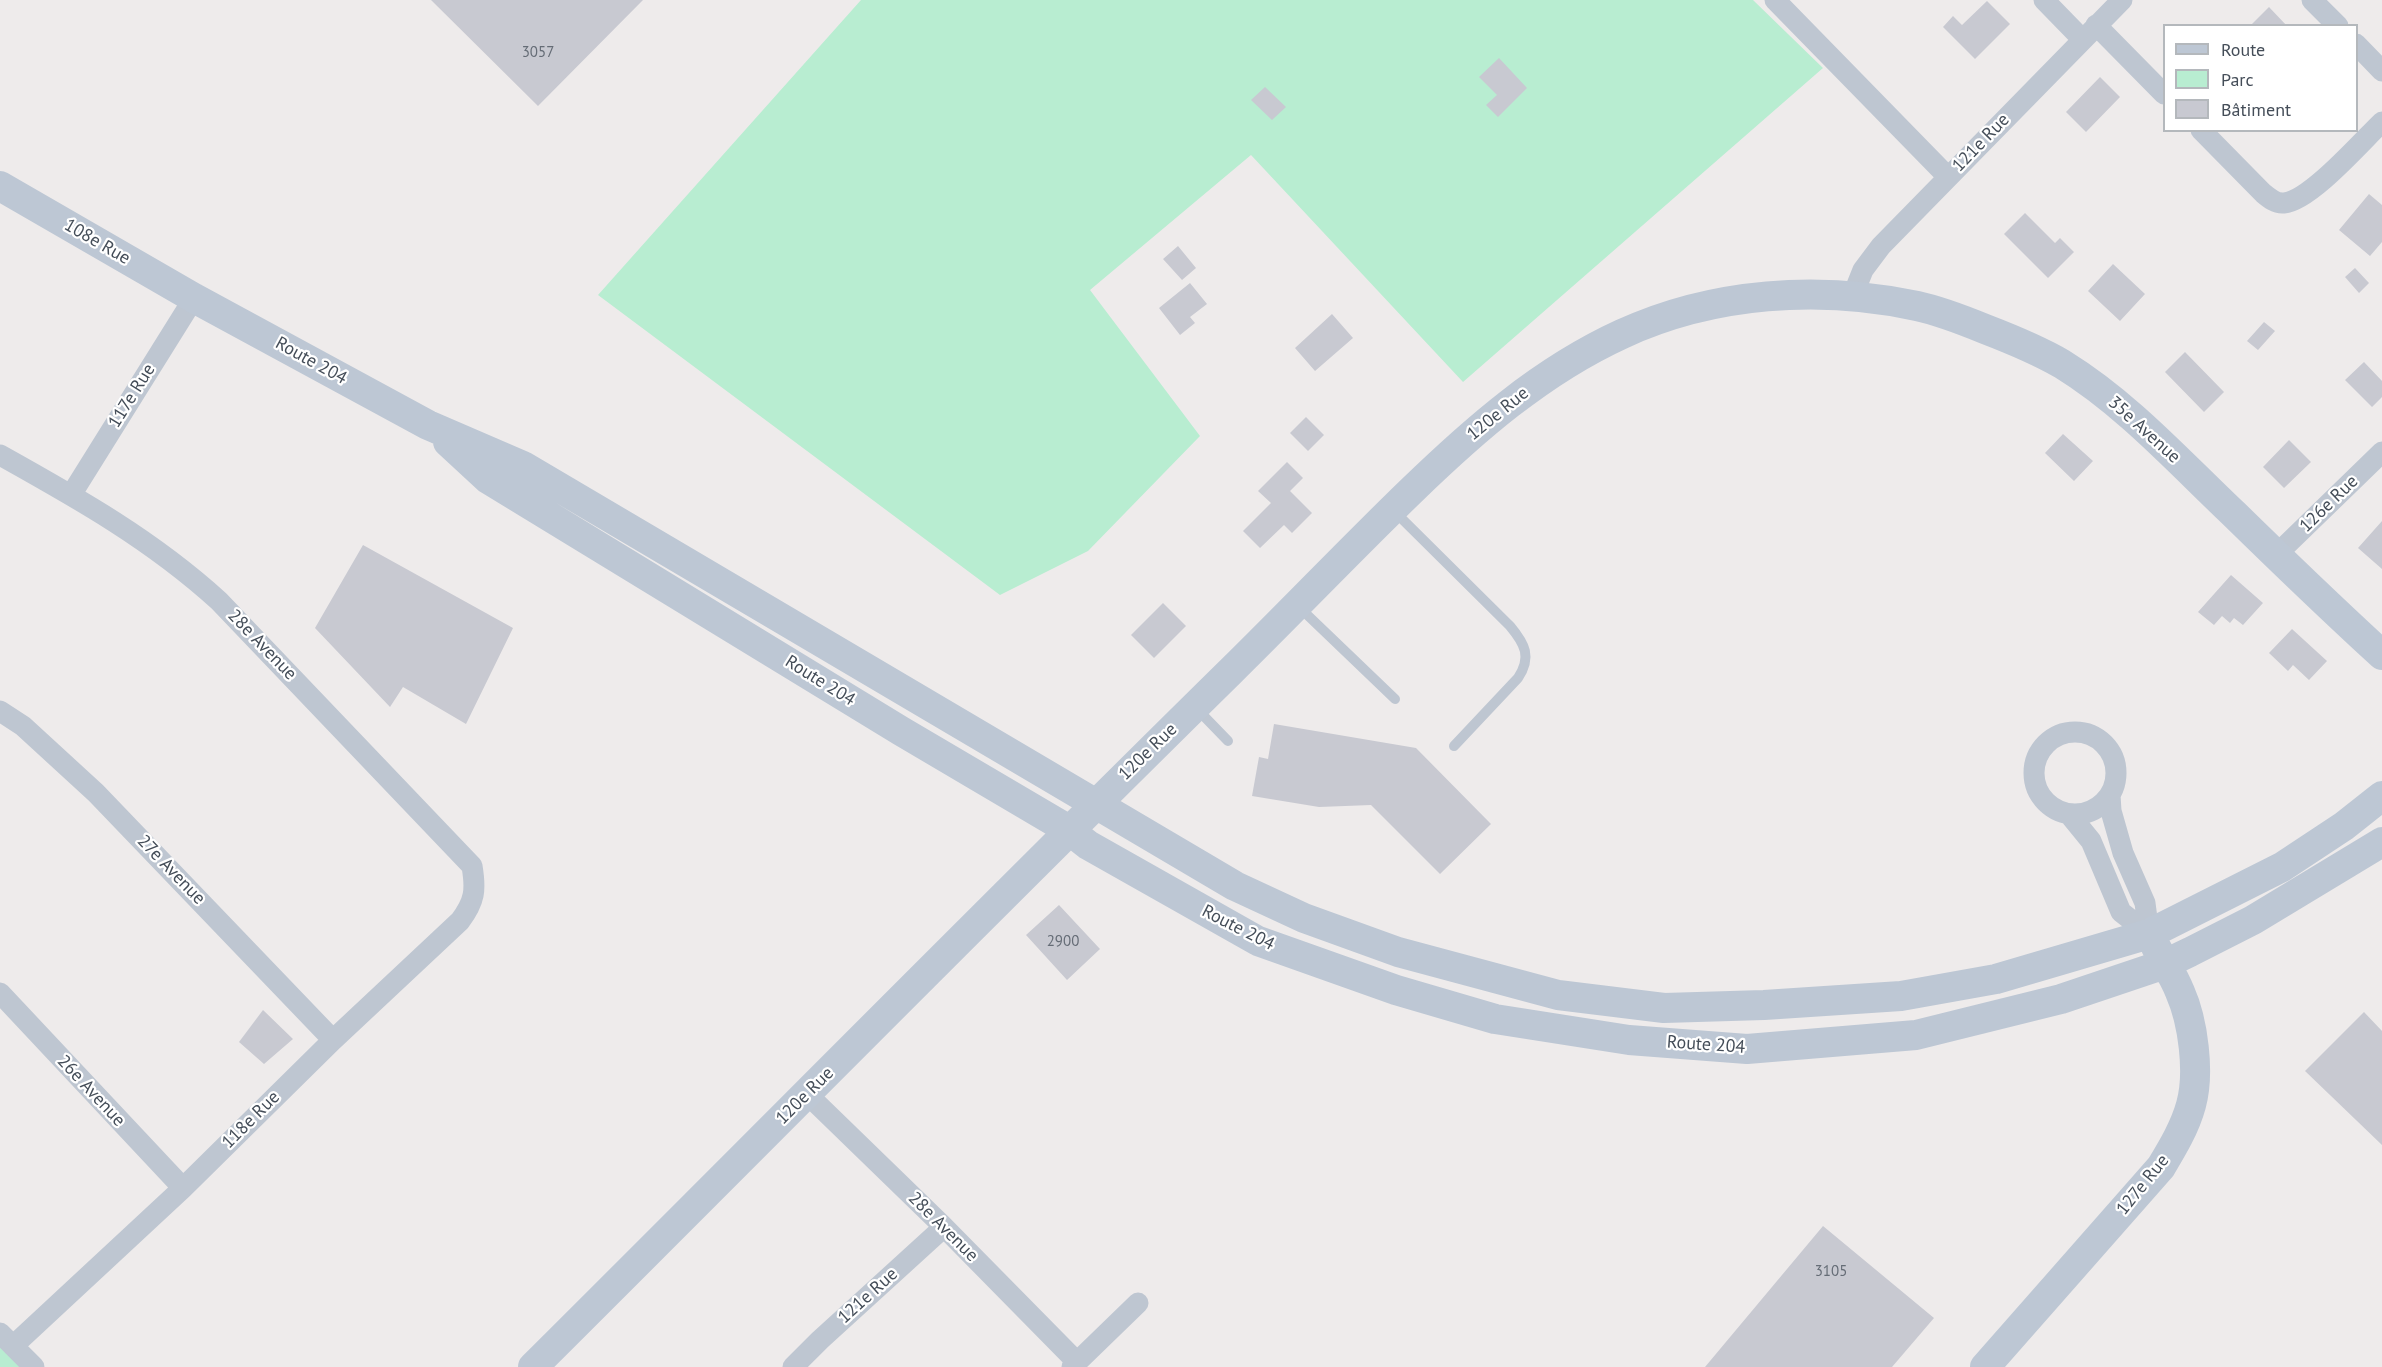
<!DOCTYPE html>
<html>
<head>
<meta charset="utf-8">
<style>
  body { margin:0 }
  #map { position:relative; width:2382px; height:1367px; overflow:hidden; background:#eeebeb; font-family:"PT Sans",sans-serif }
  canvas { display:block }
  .legend { position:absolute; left:2163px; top:24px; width:195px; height:108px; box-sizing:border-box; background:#fff; border:2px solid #b4b8bc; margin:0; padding:8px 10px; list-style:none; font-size:18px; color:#444d58 }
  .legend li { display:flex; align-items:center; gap:12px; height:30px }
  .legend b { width:30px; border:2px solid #b4b8bc }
</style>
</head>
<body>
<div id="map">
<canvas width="2382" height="1367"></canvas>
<ul class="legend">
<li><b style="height:8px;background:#bdc7d4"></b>Route</li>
<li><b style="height:16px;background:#b8edd1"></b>Parc</li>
<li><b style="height:16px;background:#c8c9d1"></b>Bâtiment</li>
</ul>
</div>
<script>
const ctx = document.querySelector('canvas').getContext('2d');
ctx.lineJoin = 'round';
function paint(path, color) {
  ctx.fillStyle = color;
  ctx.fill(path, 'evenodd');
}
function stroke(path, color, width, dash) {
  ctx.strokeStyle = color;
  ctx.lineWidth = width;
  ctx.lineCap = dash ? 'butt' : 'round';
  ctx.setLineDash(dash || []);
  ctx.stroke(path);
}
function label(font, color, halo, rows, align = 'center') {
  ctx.font = font + ' "PT Sans",sans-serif';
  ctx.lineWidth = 4.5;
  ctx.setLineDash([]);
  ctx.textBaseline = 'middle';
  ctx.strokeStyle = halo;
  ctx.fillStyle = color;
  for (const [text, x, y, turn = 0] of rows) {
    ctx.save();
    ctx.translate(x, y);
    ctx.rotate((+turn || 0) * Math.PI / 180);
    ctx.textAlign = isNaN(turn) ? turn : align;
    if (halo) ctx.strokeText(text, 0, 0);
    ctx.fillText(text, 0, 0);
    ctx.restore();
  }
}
paint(new Path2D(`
  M861,0h892l70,68 -360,314 -212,-227 -161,135 110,146 -112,115 -88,44 -402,-300z
  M0,1347l21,20h-21z`), '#b8edd1');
paint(new Path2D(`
  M431,0h212l-105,106z
  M1987,1l23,23 -35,35 -32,-32 10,-11 9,9z
  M2269,7l18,19h-37z
  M1499,58l28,30 -29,29 -12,-12 11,-10 -18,-18z
  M2100,77l20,20 -34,35 -20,-20z
  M1265,87l21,20 -14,13 -21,-20z
  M2369,194l13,11v37l-12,14 -31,-26z
  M2025,213l30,30 5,-5 14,14 -26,26 -44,-44z
  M1178,246l18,22 -14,12 -19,-21z
  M2113,264l32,30 -25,27 -32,-30z
  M2355,268l14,15 -10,10 -14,-16z
  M1190,283l17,21 -17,13 5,6 -15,12 -21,-27z
  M1332,314l21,24 -38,33 -20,-23z
  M2264,322l11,9 -17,19 -11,-9z
  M2185,352l39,40 -20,20 -39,-40z
  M2364,362l18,19v16l-10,10 -27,-27z
  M1306,417l18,18 -16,16 -18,-18z
  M2063,434l30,27 -19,20 -29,-28z
  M2289,440l22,22 -27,26 -21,-21z
  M1287,462l16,16 -13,13 22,22 -20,20 -8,-8 -24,23 -17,-17 28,-28 -13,-12z
  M2382,521v48l-24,-21z
  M363,545l150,83 -47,96 -63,-37 -13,20 -75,-79z
  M2231,575l32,28 -20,22 -9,-7 -4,5 -8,-7 -8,9 -16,-13z
  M1163,603l23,23 -32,32 -23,-23z
  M2292,629l35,32 -18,19 -16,-15 -5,6 -19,-18z
  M1274,724l142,24 75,76 -51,50 -69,-69 -52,2 -67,-11 7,-39 9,2z
  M1059,905l41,44 -33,31 -41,-45z
  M263,1010l30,29 -29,25 -25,-22z
  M2364,1012l18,19v114l-77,-74z
  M1823,1226l111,92 -42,49h-187z`), '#c8c9d1');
stroke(new Path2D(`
  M1394,511l116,115c15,18 22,31 8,52l-64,68
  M1299,607l96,92
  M1197,709l31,32`), '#bec6d1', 10);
stroke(new Path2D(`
  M1775,0l173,177
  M2044,0l38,39
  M2312,0l26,26
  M2096,25l68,69
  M2356,44l26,27
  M2201,130l62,63c6,5 13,11 21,10 26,-2 78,-62 98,-81
  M1853,295l10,-25 18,-24 241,-246
  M0,455c79,44 152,85 219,146l253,265c4,24 3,35 -12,55l-127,119 -150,148 -170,158
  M71,495l123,-197
  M2276,555l106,-103
  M0,711l23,15 73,67 237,247
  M2034 773a41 41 0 1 1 82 0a41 41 0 1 1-82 0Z
  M2110,795l1,16 12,42 22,50 4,31
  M2069,814l22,27 30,71 28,22
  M0,993l183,195
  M807,1094l137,133 133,135
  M0,1333l34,34
  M793,1367l27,-27 124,-113
  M1072,1367l66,-64`), '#bec6d1', 21);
stroke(new Path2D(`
  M0,186l194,112 234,127 95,41 712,420 69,32 94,34 160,43 106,13 100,-3 137,-9 95,-17 153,-45 133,-67 62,-41 38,-30
  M448,442l40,37 413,252 168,99 19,15 170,96 138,49 99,29 134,21 118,9 169,-14 145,-36 104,-35 25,-12 63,-32 129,-78
  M533,1367c233,-232 464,-466 699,-697 60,-59 118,-120 179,-179 63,-61 130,-120 211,-157 91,-42 198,-49 295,-28 23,5 46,14 68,23 26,10 53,21 77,35 65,40 117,98 172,150 49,48 98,95 148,141
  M1985,1367l176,-200c12,-20 24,-40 30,-62 9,-32 2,-84 -11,-113 -6,-16 -16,-30 -24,-45`), '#bdc7d4', 30);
label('15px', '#656c76', null, [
  ["3057",538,53],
  ["2900",1063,942],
  ["3105",1831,1272]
]);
label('18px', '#444d58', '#fff', [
  ["121e Rue",1981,143,-46],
  ["108e Rue",97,242,30],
  ["Route 204",311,361,29],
  ["117e Rue",132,396,-58],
  ["120e Rue",1498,414,-39],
  ["35e Avenue",2144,430,42],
  ["126e Rue",2329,504,-44],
  ["28e Avenue",262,645,46],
  ["Route 204",820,681,32],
  ["120e Rue",1148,752,-44],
  ["27e Avenue",171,870,46],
  ["Route 204",1238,928,27],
  ["Route 204",1706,1045,4],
  ["26e Avenue",91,1091,47],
  ["120e Rue",805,1096,-45],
  ["118e Rue",251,1120,-45],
  ["127e Rue",2143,1185,-51],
  ["28e Avenue",943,1227,45],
  ["121e Rue",868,1296,-42]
]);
</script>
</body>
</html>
